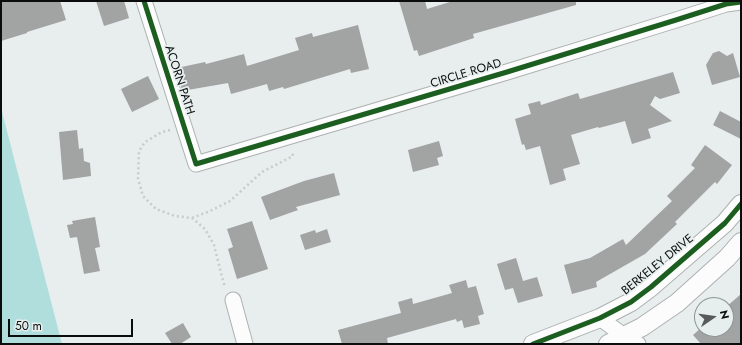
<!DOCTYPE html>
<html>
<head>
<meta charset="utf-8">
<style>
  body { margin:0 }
  #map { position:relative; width:742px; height:345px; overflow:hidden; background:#e8eded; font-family:Jost,sans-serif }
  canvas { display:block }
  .frame { position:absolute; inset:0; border:2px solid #0b0d0d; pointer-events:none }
  .north { position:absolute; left:694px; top:297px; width:40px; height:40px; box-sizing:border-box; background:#e6efee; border:1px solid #8e9594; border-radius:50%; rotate:77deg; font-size:11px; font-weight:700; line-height:16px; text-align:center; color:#0b0d0d }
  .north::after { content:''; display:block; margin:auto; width:14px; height:18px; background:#585b5b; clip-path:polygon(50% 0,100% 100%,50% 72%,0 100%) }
  .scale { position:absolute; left:8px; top:319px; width:125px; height:18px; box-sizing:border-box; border:2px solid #0b0d0d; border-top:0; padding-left:5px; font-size:12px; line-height:14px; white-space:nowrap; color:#0b0d0d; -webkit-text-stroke:3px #e6efee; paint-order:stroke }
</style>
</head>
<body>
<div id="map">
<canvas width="742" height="345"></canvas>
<div class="frame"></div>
<div class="north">N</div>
<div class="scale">50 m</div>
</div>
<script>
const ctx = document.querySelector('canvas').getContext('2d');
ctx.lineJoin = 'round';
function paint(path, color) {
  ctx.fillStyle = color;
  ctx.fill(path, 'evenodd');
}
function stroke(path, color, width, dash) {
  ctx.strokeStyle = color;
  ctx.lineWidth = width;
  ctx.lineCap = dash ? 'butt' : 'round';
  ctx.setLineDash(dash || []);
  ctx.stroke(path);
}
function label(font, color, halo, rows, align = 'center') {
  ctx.font = font + ' Jost,sans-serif';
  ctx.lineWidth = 3.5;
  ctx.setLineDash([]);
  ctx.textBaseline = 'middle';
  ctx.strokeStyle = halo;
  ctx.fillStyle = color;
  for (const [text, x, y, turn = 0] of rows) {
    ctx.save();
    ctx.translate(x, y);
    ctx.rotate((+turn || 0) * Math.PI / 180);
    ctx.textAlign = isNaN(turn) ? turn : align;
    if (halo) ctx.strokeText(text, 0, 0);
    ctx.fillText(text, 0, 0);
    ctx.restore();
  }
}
paint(new Path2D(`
  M1,108l61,236h-61z`), '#b0dedc');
paint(new Path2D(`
  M1,1h59l6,19 -39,12v1l-26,8z
  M96,1h28l5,17 -25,8z
  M399,1h26l2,8 26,-8h123v4l-103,29 1,4 -55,18 -2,-6 -3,1z
  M358,25l11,44 -18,4 -1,-4 -66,20 -1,-2 -14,4 -2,-7 -36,10 -3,-11 -46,8 -5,-23 28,-6 1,2 38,-10 3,12 52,-16 -4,-12 17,-5 1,4z
  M719,51l8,5 6,-3 7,24 -28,8 -6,-20 7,-12z
  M673,72l7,21 -20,6 -5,-3 -5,9 22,16 -24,8 3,9 -19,6 -7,-23 -26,7 -1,-1 -27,8 9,29 -17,5 3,11 -16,5 -10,-39 -14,4 -2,-6 -2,1 -7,-26 16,-5 -3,-10 12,-3 1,4 37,-12 2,6z
  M148,76l11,23 -27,13 -11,-23z
  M720,111l21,11v17l-28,-14z
  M77,130l2,19 4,-1 1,13 6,2 1,13 -28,4 -4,-48z
  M439,141l4,15 -6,2 2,7 -26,7 -5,-22z
  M705,145l27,20 -15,19 -2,-2 -40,40 2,2 -32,30 -49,28 1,5 -25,7 -8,-29 26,-7 33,-19 3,6 46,-44 -5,-5 28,-28 -4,-3z
  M334,173l6,22 -44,12 2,3 -28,10 -9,-23 43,-16z
  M95,217l5,30 -5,1 5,23 -16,3 -7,-37 -7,1 -3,-13 6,-1 -1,-3z
  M252,221l16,48 -31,10 -9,-30 5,-2 -6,-18z
  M327,229l4,13 -26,8 -5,-15 15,-5 1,3z
  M516,258l7,23 14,-4 6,19 -25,7 -5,-15 -8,2 -8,-26z
  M466,280l2,8 8,-2 8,28 -6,2 2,8 -16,4 -2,-8 -5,2 -1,-3 -69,19 1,6h-46l-4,-14 63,-17 -3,-11 14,-4 1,6 39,-11 -3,-8z
  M741,294v50h-40l-8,-9 9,-8v2h24v-22z
  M183,323l8,14 -11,7h-8l-7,-11z`), '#a2a3a3');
const minor = new Path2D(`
  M144,1l52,163 311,-92 169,-52 50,-16 15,-2
  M233,300l12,44
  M600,318l24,18 14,8`);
const tertiary = new Path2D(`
  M533,344l67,-26 31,-16 20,-15 74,-64 16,-19
  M608,344l34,-17 35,-24 50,-45 14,-16`);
stroke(minor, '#adb1b1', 17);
stroke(tertiary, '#adb1b1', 20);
stroke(new Path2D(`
  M170,130l-8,2 -17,10 -6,9 -1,28 5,17 13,13 19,7 17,2 13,11 9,16 8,32 3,10
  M192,218l18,-7 20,-10 32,-29 31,-16 -1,-5`), '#c9caca', 2.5, [2, 3]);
stroke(minor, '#fcfcfc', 15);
stroke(tertiary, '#fcfcfc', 18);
stroke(new Path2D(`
  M144,1l52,163 311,-92 169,-52 50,-16 15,-2
  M533,344l67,-26 31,-16 20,-15 74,-64 16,-19`), '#1b5e20', 5);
label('12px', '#0b0d0d', '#e6efee', [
  ["CIRCLE ROAD",466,74,-17],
  ["ACORN PATH",179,80,72],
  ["BERKELEY DRIVE",658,265,-39]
]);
</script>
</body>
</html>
